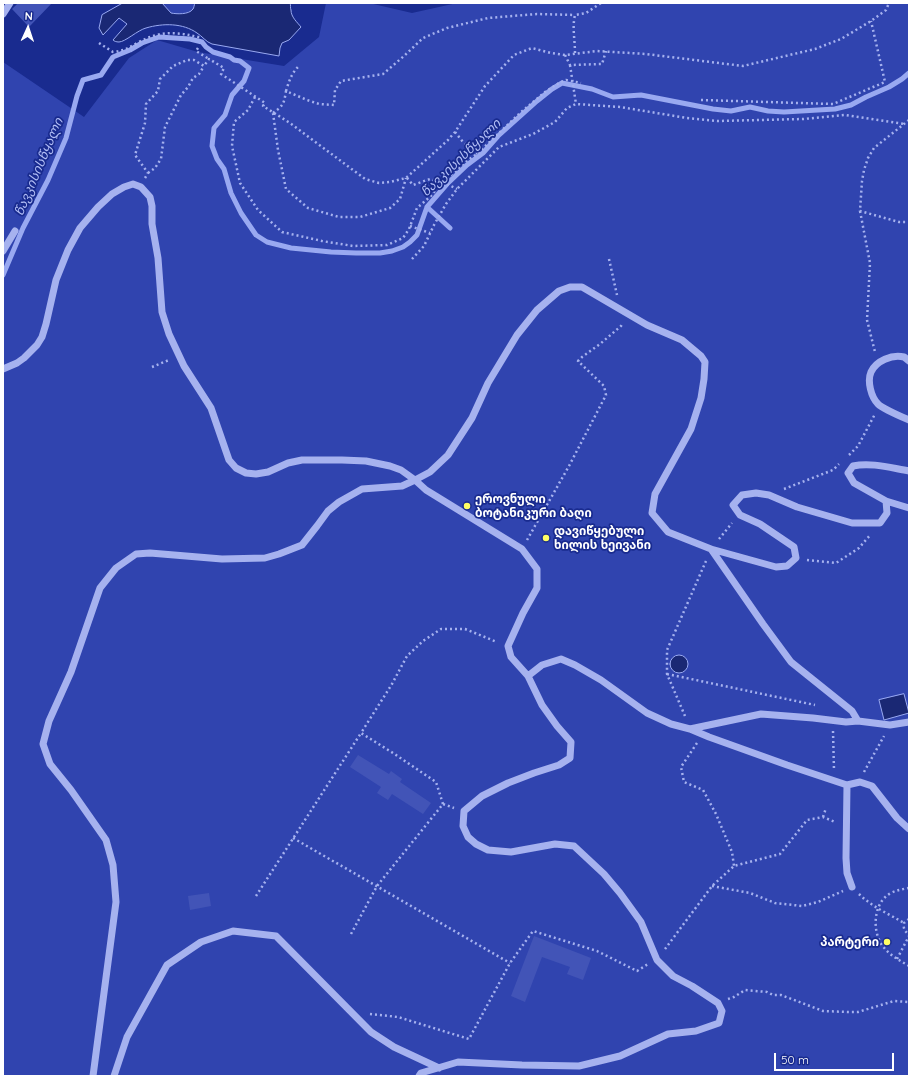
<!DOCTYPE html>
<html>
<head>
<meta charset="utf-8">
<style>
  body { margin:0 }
  #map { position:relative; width:912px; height:1079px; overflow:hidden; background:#192b8f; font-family:Quicksand,sans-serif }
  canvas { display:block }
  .frame { position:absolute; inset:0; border:4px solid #fff; pointer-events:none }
  .north { position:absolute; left:8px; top:8px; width:40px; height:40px; -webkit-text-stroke:3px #192b8f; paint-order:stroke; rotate:3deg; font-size:11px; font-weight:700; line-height:16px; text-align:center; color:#fff }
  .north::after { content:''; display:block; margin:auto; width:14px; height:18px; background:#fff; clip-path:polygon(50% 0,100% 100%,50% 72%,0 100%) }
  .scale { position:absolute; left:774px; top:1053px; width:120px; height:18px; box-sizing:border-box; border:2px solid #fff; border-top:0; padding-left:5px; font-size:12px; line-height:14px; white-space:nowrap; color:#fff; -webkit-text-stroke:3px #192b8f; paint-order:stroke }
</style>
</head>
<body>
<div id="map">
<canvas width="912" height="1079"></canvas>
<div class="frame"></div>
<div class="north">N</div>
<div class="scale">50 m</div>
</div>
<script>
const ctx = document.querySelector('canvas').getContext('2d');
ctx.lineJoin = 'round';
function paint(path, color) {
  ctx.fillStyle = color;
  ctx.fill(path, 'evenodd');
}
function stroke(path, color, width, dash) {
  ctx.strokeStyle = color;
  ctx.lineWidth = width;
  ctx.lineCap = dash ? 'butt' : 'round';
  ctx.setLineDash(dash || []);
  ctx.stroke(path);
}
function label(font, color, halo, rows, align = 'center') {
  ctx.font = font + ' Quicksand,"Noto Sans Georgian",sans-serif';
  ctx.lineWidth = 3.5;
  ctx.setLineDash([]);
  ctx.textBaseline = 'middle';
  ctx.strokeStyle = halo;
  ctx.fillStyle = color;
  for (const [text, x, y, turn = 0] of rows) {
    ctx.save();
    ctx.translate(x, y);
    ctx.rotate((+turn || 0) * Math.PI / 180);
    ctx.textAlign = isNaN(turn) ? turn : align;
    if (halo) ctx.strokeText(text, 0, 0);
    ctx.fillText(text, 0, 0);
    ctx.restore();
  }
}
paint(new Path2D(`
  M162,3h33c-1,2 -1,5 -2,6 -4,6 -17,5 -22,4z
  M326,3h43l43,10 45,-10h452v1073h-906v-1014l81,55 45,-59 28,-18 41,12 86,14 35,-29z`), '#3044af');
const water = new Path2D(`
  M123,3h39l9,10c5,1 18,2 22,-4 1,-1 1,-4 2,-6h95c1,2 0,5 1,7 0,7 6,12 10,17l-12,13 -7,3 -2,5 -1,8 -67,-12c-6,-2 -10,-8 -15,-11 -14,-10 -34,-10 -51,-5 -8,2 -21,14 -27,14 -3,0 -5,-1 -6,-2l14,-16 -8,-6 -16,17 -4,-7 3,-13z
  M670 664a9 9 0 1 1 18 0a9 9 0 1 1-18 0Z
  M904,694l5,19 -25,7 -5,-20z`);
paint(water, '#1a2874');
stroke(water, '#99a9f1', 1);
stroke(new Path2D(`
  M427,207l23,21
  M3,275l20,-47 25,-48 18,-42 11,-42 6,-16 18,-5 12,-18 17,-7 12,-7 17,-6 31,2 12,3 4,5 7,5 17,5 4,3 6,1 9,7 -5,13 -12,14 -7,20 -11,13 -2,18 5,13 7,10 7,24 10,20 15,22 11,7 24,6 40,4 25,1h24l12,-2 11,-4 7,-5 7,-7 10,-28 20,-23 20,-19 16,-12 15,-17 39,-35 15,-12 10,-6 30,6 21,8 28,-2 72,14 18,2 19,-4 18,4 16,1 51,-3 16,-4 15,-8 23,-10 13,-8 7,-6`), '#99a9f1', 5);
paint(new Path2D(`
  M18,3h34l-23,24 -17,-18z
  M358,755l31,19 2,-3 11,8 -2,3 31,21 -8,11 -31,-20 -4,6 -11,-7 4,-6 -31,-20z
  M209,893l2,13 -21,4 -2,-14z
  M534,936l57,22 -8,22 -16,-6 3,-7 -28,-10 -17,45 -14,-6z`), '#4254b7');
stroke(new Path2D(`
  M99,43l14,9c11,-1 17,-5 26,-10 22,-12 40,-10 63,-4
  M198,48l-2,3 13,8
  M575,53c0,-13 -3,-26 0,-38l11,-2 15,-10
  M565,55l5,10 32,-1 4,-13
  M570,65l6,39
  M286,91c3,-10 6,-19 14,-26
  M255,97l-7,13 -14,12 -2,24 8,37 18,27 24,22 40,9 31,5 34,-1 16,-7 6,-9 8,-21 15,-13 9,-13 14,-10 10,-10 12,-8 43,-41 25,-21 14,-9 7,-3 15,3
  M701,100l132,4 52,-22 -14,-61
  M273,113c11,-8 11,-10 13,-22l21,9 12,4 15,1 1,-15 6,-9 42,-7 21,-18 19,-18 24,-10 41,-10 49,-4 38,1
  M273,113l5,37 8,39 22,19 31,9h21l30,-9 10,-9 6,-21
  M909,120l-35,28 -6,10 -4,12 -2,11 -2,30 39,11h10
  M455,132l8,10 14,12
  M148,173l7,-5 6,-9 4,-32 16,-32 7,-8 5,-9 6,-4 5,-8
  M145,178l3,-5 -13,-18 10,-32 1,-19 12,-13 2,-12 13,-13 14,-6h7l10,6 5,-7 15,9 -3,6 44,29 -2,3 27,17 75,56 14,4 11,-1 16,-4 42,-38 7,-8 30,-46 29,-31 18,-7 19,5 14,2 32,-4 49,3 97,12 72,-17 26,-10 30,-18 15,-11 3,-7
  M407,178l6,7 17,-6 17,5 10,5
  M860,211l10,52 -3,57 8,32
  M410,226l20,7
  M412,259l12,-13 10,-21 12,-21 11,-15 42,-42 34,-13 22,-12 12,-14 9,-4 44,3 67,11 30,3 86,-2 42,-4 59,9
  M609,259l8,36
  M152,367l17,-7
  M849,455l9,-9 17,-32
  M784,489l49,-19 6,-6
  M719,539l13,-16
  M527,540l42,-74 37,-71 -2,-9 -26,-25 4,-4 18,-13 21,-18 2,-3
  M807,560l29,3 23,-15 12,-14
  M667,674l148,31
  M685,716l-18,-42v-24l39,-89
  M833,731l1,39
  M697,743l-16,24 3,15 19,8 13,24 16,38 2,14
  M864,772l20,-36
  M443,804l-7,-22 -43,-29 -32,-20 31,-49 15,-28 16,-15 18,-12h24l32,13
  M823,817l3,-9
  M293,838l217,125
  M712,886l38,7 25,10 27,3 16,-4 25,-11
  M909,888c-6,1 -12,2 -18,5 -18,9 -19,38 -9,52 7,10 17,15 27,21
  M859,894c13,13 30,20 45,29
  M256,896l105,-163
  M909,919l-5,4c-1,6 1,8 5,12
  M351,934l26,-48 66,-82 11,4
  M665,949l47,-63 22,-20 46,-12 27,-34 16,-3 12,5
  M897,959l12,-23
  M728,999l6,-2 11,-7 22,2 6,3h8l42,16 25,1h10l36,-11 15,1
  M370,1014l28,3 71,22 41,-76 23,-32 64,20 40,20 11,-7`), '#a6b2ef', 2.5, [2, 3]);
stroke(new Path2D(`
  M3,14l7,-11
  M3,251l12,-20
  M909,361c-2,-1 -3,-3 -5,-4 -12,-3 -28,4 -33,15 -4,9 0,25 7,32 5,5 24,13 31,16
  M3,369l14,-6 7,-5 13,-13 5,-8 4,-13 10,-44 12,-30 12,-22 18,-21 14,-13 12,-7 9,-3 8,3 9,10 2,9v18l6,34 4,54 7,22 15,32 27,42 18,52 7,8 10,5 10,1 12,-2 20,-9 14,-3h40l24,1 24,5 11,4 14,10 15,-8 18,-17 24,-37 16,-35 29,-48 20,-25 22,-19 11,-4h12l65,38 35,15 19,16 4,6 -1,17 -3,19 -10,31 -36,65 -3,19 16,19 43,17 52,75 28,38 61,49 6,10
  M886,501l23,7
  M711,549l65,18 11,-1 9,-8 -2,-11 -34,-23 -20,-9 -7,-10 9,-10 14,-2 13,2 28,12 55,16h28l7,-10 -1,-12 -32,-18 -6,-10 5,-7c18,-4 38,2 56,5
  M690,729l71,-15 52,4 33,4 12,-1 32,4 19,-3
  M847,785l13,-3 12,4 25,32 12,11
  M93,1076l23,-174 -3,-37 -7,-25 -35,-50 -21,-26 -7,-20 6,-23 22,-49 29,-84 16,-20 20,-14 14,-1 72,6 43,-1 14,-4 23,-9 15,-19 11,-15 11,-9 23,-13 40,-3 13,-6 11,10 96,59 15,20v19l-14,25 -15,33 3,11 17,19 14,-11 19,-6 14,6 26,15 46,33 24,11 19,5 19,8 78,28 60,20 -1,73 1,15 5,14
  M114,1076l13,-39 40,-72 34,-23 32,-11 43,5 95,96 23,15 45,21
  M419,1076l2,-3 37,-11 64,3 57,1 41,-10 48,-22 28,-3 23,-8 3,-12 -4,-8 -26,-17 -19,-10 -16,-16 -16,-38 -21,-29 -16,-19 -30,-28 -19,-2 -44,8 -23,-2 -12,-6 -8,-7 -5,-11 1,-15 18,-15 26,-13 26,-10 25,-8 11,-7 1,-16 -14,-16 -15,-21 -14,-29`), '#a6b2ef', 7);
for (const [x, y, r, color] of [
  [467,506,4,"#fffe64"],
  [546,538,4,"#fffe64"],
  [887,942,4,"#fffe64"]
]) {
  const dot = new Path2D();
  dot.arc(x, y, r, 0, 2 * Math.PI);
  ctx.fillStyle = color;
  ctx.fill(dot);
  stroke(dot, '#192b8f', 1.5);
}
label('bold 12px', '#fff', '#192b8f', [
  ["ეროვნული",475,499],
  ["ბოტანიკური ბაღი",475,513],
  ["დავიწყებული",554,531],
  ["ხილის ხეივანი",554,545],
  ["პარტერი",879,942,"right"]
], 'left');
label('italic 13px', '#b2bef6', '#192b8f', [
  ["წავკისისწყალი",461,158,-44],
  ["წავკისისწყალი",39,167,-67]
]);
</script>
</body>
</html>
